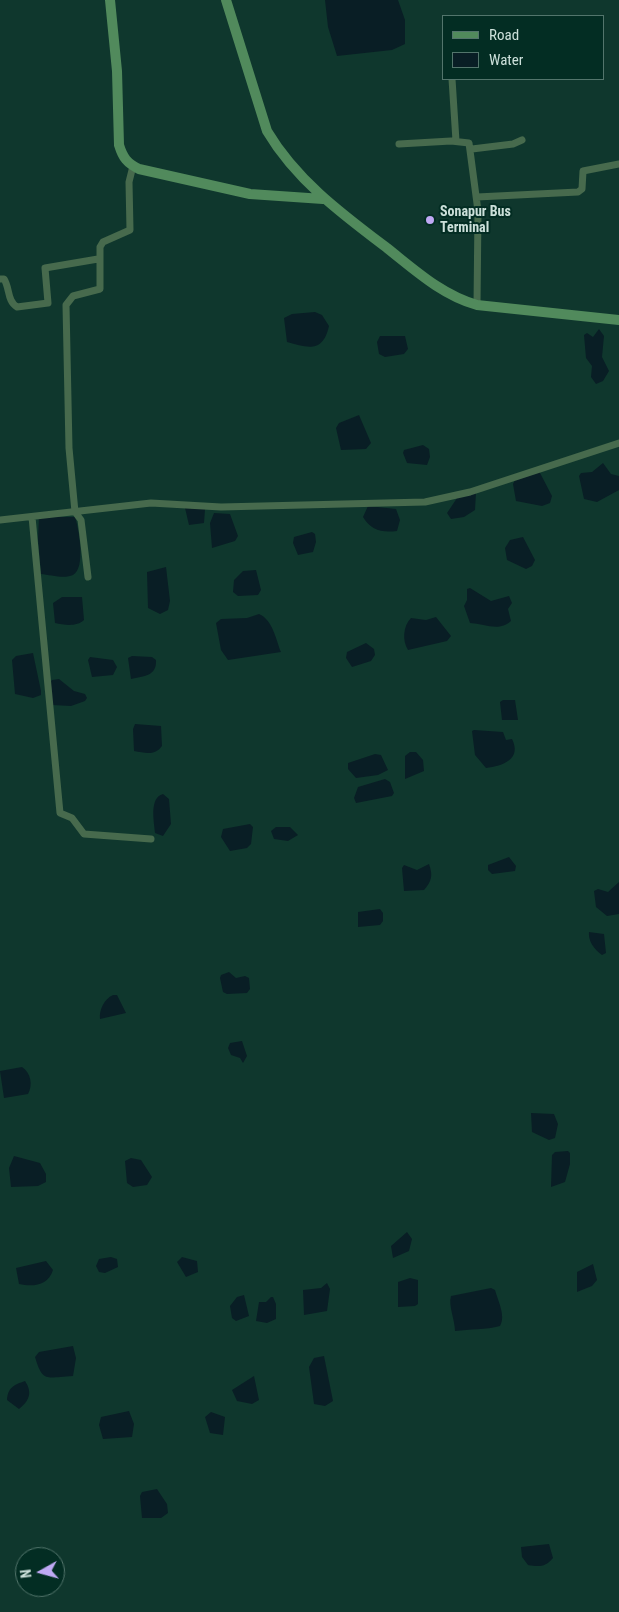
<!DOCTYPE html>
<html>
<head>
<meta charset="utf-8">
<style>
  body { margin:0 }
  #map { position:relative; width:619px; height:1612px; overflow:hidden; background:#0f372d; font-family:"Roboto Condensed",sans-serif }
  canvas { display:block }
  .legend { position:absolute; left:442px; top:15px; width:162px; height:65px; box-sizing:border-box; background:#032d23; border:1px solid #53756c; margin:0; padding:6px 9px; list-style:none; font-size:15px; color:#cce0da }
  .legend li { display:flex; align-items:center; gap:10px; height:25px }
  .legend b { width:25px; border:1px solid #53756c }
  .north { position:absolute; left:15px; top:1547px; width:50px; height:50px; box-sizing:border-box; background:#032d23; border:1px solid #53756c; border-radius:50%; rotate:263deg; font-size:14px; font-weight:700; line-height:20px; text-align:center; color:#cce0da }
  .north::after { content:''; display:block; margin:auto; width:18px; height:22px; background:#bfa9f4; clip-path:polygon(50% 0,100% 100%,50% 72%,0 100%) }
</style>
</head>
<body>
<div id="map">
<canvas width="619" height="1612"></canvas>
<ul class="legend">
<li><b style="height:6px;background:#518a5c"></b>Road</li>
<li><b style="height:14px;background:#091e25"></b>Water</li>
</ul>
<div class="north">N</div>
</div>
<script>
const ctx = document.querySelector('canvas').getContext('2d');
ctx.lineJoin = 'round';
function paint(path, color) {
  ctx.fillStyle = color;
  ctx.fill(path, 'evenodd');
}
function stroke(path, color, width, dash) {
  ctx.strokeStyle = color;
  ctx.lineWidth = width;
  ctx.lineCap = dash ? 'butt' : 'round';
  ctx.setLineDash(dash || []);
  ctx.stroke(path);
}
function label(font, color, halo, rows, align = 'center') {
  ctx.font = font + ' "Roboto Condensed",sans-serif';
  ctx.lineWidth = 4;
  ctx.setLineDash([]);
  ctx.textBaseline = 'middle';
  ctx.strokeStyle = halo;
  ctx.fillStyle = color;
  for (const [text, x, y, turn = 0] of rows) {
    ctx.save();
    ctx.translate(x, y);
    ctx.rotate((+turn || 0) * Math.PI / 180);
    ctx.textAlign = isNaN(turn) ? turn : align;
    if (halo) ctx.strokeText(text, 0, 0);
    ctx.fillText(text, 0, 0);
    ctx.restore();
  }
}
paint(new Path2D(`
  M325,0h73l7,20v24l-13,6 -55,6 -9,-29z
  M315,312l7,3 7,11c-6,27 -21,22 -42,16l-3,-24 8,-4z
  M599,329l5,7 -2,21 7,14 -6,10 -7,3 -5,-7 1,-11 -6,-8 -2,-23 3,-2 6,4z
  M380,336h25l3,13 -4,5 -19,3 -6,-3 -2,-12z
  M359,415l12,28 -5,6 -25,1 -5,-22 3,-5z
  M423,445l6,4 1,8 -3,8 -20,-2 -4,-10 1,-3z
  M603,463l8,11 8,2v14l-22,12 -13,-3 -5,-23 2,-3 11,-1z
  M539,471l13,25 -2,7 -8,3 -26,-5 -3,-17 2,-4z
  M476,492l-1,18 -11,7 -13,2 -4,-6 12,-18z
  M368,506l28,3 4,11 -3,11c-16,2 -26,-1 -34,-14z
  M185,508l20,1 -1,14 -15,2z
  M214,513l16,1 8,22 -3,5 -23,7 -2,-25z
  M39,517h36c4,12 11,51 -2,58 -8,4 -23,0 -32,-1l-3,-35z
  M312,532l3,2 1,8 -3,10 -15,3 -5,-12 1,-6z
  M523,537l12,23 -3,6 -6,3 -19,-9 -2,-12 5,-8z
  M166,567l4,34 -2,9 -8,4 -12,-6 -1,-36z
  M256,570l5,20 -3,5 -20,1 -5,-4 1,-12 9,-9z
  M470,588l21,13 18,-5 3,7 -4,6 3,12c-12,11 -26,3 -41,2l-6,-17 3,-6v-11z
  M62,597h20l2,23c-7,7 -20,5 -29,3l-2,-20z
  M259,614c14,6 17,26 22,38l-53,8 -7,-10 -5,-27 5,-4 26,-1z
  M436,617l15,19 -4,5 -39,9c-6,-9 -5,-24 3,-32l15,2z
  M366,643l8,6 1,6 -4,6 -19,6 -6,-9 1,-6z
  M33,653l8,38v4l-8,3 -18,-4 -3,-34 4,-4z
  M132,656l20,1 4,3c1,16 -12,16 -25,19l-3,-21z
  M90,657l23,3 4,7 -4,8 -21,2 -4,-17z
  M59,679l15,12 11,3 2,4 -2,3 -14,5 -19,-1 -2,-22 2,-3z
  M503,700h12l3,20h-16l-2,-18z
  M135,724l26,2 1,20c-7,10 -17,7 -28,5l-1,-22z
  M474,730l29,2 3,8 6,-1c10,20 -9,27 -26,29l-11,-13 -3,-24z
  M410,752h6l7,8 1,11 -19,8v-23z
  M375,754l6,1 7,15 -10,5 -22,3 -8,-9v-6z
  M385,779l5,3 4,11 -2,3 -36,7 -2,-5 4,-11z
  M163,794l6,5 2,25 -8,12 -8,-3c-1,-12 -6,-35 8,-39z
  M250,824l3,3 -2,17 -4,4 -17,3 -9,-14 2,-8z
  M276,827h14l8,8 -10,6 -14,-2 -3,-8z
  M509,857l7,9 -1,5 -23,3 -4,-4v-5z
  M429,864c4,11 3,17 -5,26l-20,1 -2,-23 2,-3 13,5z
  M619,882v32l-12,2 -11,-9 -2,-16 4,-2 10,3z
  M380,909l3,4v8l-3,4 -22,2v-15z
  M589,932l15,2 2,19 -4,2c-8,-6 -14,-14 -13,-23z
  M229,972l7,6 9,-2 4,2 1,11 -3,4 -20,1 -4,-2 -3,-14 1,-3z
  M113,995h4l9,18 -26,6c-1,-9 4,-20 13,-24z
  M242,1041l5,15 -4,7 -3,-5 -9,-3 -3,-7 2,-5z
  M22,1067c9,6 11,18 6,27l-24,4 -4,-27z
  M531,1113l23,1 4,10 -3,14 -6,2 -17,-8z
  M568,1151l2,2v11l-5,18 -14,5 1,-32 3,-3z
  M14,1156l26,7 6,11v8l-8,4 -27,1 -2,-19z
  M131,1158l10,2 11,17 -5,8 -14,2 -6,-4 -2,-22z
  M407,1232l5,7 -3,12 -16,7 -2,-12z
  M111,1257l6,2 1,8 -13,6 -6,-1 -3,-6 3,-7z
  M182,1257l15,4 1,11 -12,5 -9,-15z
  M46,1261l7,9c-5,16 -20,17 -34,14l-3,-16z
  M593,1264l4,16 -5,6 -15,6v-20z
  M410,1278l8,2v24l-3,2 -17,1v-25z
  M327,1283l3,6 -3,22 -23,4 -1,-25 18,-2z
  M491,1288l4,2c3,11 11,26 5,36 -14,4 -30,3 -45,5 0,-11 -7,-26 -4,-35z
  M244,1295l5,21 -13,5 -4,-3 -2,-12 7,-9z
  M271,1297h2l3,7v15l-9,4 -11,-2 3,-19h7z
  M73,1346l3,12 -3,18c-26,1 -30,8 -38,-19l4,-5z
  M324,1356l9,45 -8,5 -11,-2 -5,-37 5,-9z
  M254,1376l5,24 -7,4 -15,-3 -5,-11z
  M25,1381c8,12 4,20 -6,28l-12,-9c1,-13 7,-15 18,-19z
  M129,1411l5,13 -2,13 -29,2 -4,-14 2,-8z
  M211,1412l14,5 -2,18 -13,-2 -5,-16z
  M157,1489l10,15 1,9 -7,5h-19l-2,-22 2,-4z
  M549,1544l4,14c-7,9 -14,9 -25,7l-6,-8 -1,-10z`), '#091e25');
stroke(new Path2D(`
  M452,79l4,62
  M399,144l52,-3 18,2 9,68 -1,94
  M472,149l41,-5 9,-4
  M477,197l101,-5 4,-3 1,-18 36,-7
  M0,279h4c6,9 3,22 13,28l31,-4 -3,-35 53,-9
  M32,517l28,296 12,5 12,16 67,5
  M0,520l151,-17 70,4 204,-5 45,-10 149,-49
  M88,577l-7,-57 -6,-8 -6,-64 -3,-143 7,-9 27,-7v-42l3,-5 27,-12 -1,-48 4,-16`), '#476a4d', 7);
stroke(new Path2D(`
  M110,0l7,71 2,74c4,13 8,18 20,24l111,25 73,5
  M226,0l41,131c29,49 75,83 120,117 29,23 55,47 90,57l142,15`), '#518a5c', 10);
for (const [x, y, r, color] of [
  [430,220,5,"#bfa9f4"]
]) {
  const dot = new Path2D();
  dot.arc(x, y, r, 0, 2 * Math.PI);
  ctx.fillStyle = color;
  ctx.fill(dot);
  stroke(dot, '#032d23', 2);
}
label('bold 14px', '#cce0da', '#032d23', [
  ["Sonapur Bus",440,212],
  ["Terminal",440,228]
], 'left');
</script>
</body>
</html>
